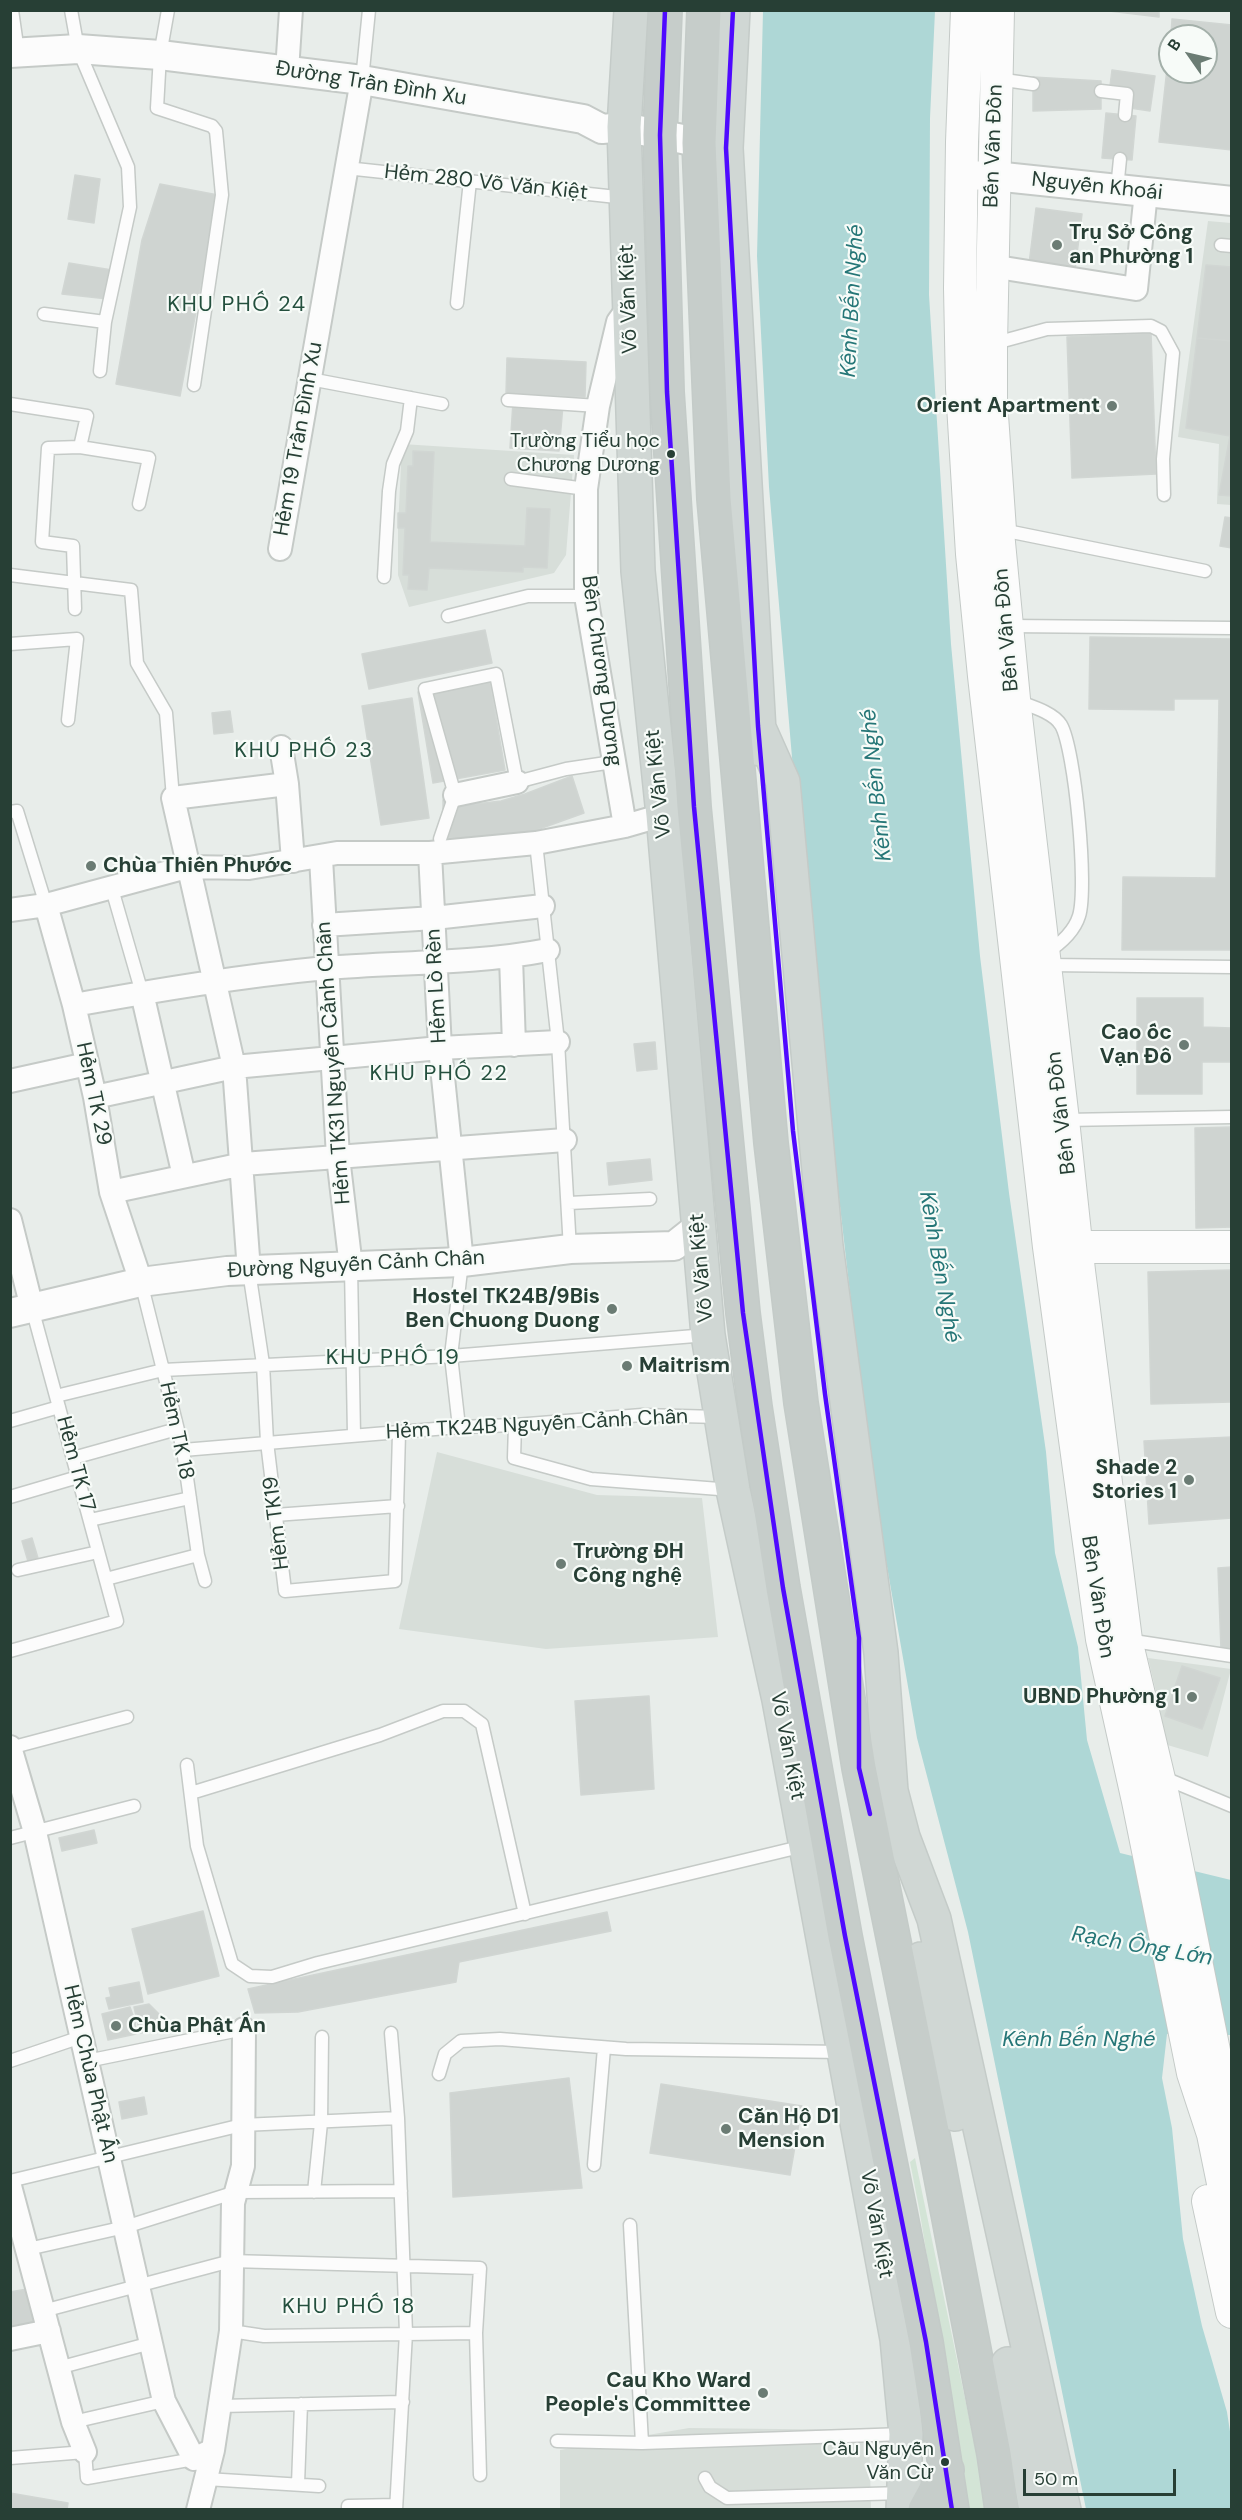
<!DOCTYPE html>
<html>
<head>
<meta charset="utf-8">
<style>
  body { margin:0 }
  #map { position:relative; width:1242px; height:2520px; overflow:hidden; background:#e8edea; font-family:"DM Sans",sans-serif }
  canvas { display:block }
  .frame { position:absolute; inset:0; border:12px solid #273f35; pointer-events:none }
  .north { position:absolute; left:1158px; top:24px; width:60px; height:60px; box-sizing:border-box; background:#f7fbf8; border:2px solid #a4b0aa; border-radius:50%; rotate:304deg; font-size:16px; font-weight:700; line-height:24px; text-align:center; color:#273f35 }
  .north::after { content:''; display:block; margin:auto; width:21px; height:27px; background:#6b7c74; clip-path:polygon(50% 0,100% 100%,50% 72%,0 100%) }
  .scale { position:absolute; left:1023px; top:2469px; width:153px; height:27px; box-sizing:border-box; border:3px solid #273f35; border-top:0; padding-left:8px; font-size:18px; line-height:21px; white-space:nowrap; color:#273f35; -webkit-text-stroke:4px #f7fbf8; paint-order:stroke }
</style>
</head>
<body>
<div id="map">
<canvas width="1242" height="2520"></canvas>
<div class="frame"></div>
<div class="north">B</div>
<div class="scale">50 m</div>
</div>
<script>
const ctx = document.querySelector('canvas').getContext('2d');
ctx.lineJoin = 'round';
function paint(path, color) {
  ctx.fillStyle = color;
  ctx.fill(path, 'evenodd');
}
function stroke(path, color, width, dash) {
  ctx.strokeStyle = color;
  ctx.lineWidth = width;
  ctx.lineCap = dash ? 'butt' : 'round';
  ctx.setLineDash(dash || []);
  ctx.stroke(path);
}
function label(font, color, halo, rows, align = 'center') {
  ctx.font = font + ' "DM Sans",sans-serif';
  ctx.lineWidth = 4.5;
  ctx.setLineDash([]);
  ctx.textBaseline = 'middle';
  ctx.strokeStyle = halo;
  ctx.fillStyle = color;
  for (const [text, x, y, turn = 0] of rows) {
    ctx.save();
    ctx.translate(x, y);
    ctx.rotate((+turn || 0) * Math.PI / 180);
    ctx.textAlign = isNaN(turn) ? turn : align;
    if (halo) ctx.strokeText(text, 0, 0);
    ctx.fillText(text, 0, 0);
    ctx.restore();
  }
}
paint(new Path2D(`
  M1208,221l23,2v282l-14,-1 2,-60 -41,-7z
  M402,444l172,11 -8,100 -12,18 -145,34 -11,-32v-47z
  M437,1452l160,43 105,3 16,139 -172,12 -147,-20z
  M1148,1658l83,11 -23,88 -44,-13 -5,-40z
  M689,2428l180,2 2,79 -311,1v-60z`), '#d7ded9');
paint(new Path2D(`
  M915,2158l73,351h-19l-50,-301 -9,-46z`), '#d3e4d6');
paint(new Path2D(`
  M763,11h172l-5,107 -1,177 22,349 29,312 29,237 37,259 9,101 23,94 9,93 33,113 111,27v155l-64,-1 -5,44 10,50 11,111 19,87 25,86 4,26v71h-145l-118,-577 -51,-194 -32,-183 -31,-227 -52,-453 -33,-388 -12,-231z`), '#aed7d6');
const building = new Path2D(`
  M1101,10h58v7z
  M1172,19l60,6v125l-73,-8 11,-101v31h36v-36h-35z
  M1112,70l43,6 -5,35 -20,-3 2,-19 -22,-3z
  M1033,77l68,4v28l-68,2z
  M1106,113l30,3 -4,44 -30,-2z
  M75,175l25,4 -6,44 -26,-4z
  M160,184l58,11 -38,201 -64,-12 26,-144z
  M1036,208l46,6 -7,56 -46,-6z
  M69,263l43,7 -4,29 -46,-5z
  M1206,265l26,2v74l-35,-3z
  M1151,333l5,141 -84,4 -5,-141z
  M1197,338l35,3v155l-13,-1 11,-59 -44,-8z
  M507,358l79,4 -1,35 -79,-3z
  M513,402l50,3 -4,46 -49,-3z
  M413,451l21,1 -4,90 95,4 2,-38 23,1 -3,59 -24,-1v5l-94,-4 -2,22 -19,-1 1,-14h-6l2,-47h-7v-15h8l2,-47h5z
  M1225,517l7,1v30l-12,-2z
  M485,630l7,33 -123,26 -7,-35z
  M1090,637l142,2v311h-110l1,-73 93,1 3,-179h-45v11l-85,-1z
  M490,682l15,88 -72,13 -15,-91z
  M412,698l17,120 -48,7 -19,-119z
  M230,711l3,21 -19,2 -2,-21z
  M572,776l12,37 -67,24 -74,1v-38l33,4 25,-3 24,-7z
  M1137,998h66v29l29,1v34h-30v32h-65z
  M655,1042l2,27 -20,2 -3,-27z
  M1232,1127v100l-36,1 -1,-100z
  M650,1159l2,21 -43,5 -2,-22z
  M1232,1270v132l-81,2 -3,-132z
  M1232,1437v81l-83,6 -5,-83z
  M32,1538l8,27 -10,3 -8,-27z
  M1232,1567v83h-11l-3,-82z
  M1182,1666l38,12 -18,51 -37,-13z
  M649,1696l5,93 -73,6 -6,-94z
  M94,1830l3,13 -35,8 -3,-13z
  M203,1911l16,65 -71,18 -16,-65z
  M607,1912l4,19 -152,31 -3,20 -158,30 -43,1 -7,-24z
  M139,1982l4,20 -34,7 -3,-11 5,-1 -2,-9z
  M149,2004l12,12 -2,14 -19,3 -6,-26z
  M130,2007l5,14 1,13 -28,6 -6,-26z
  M569,2078l13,110 -129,9 -3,-104z
  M661,2084l141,22 -12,69 -140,-22z
  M144,2097l3,17 -25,5 -3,-17z
  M27,2289l8,37 -25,5v-39z
  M10,2493l58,10 -1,7h-57z`);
paint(building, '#cfd4d1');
stroke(building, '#d1d6d3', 1.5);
const service = new Path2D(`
  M12,10l6,42
  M71,10l7,39 50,118 2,40 -25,115 -5,49
  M168,10l-8,45 -3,53 55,18 4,5 6,64 -28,190
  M997,79l36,5
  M362,80l7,-70
  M1101,91l26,3 -2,21
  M346,168l280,30
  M1117,189l3,-30
  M1221,245l11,1
  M457,303l13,-122
  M44,314l61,8
  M992,344l55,-15 104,-3 10,5 12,22 -10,106 1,36
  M310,379l132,25
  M508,400l90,6
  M10,404l77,12 -7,31
  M511,479l75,10
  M1002,530l203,41
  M10,575l121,15 6,73 29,50 7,85
  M384,577l5,-86 4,-27 14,-33 4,-33
  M75,609l-2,-63 -31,-4 6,-94 32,-1 69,11 -10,46
  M448,616l80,-20h58
  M1009,626l223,2
  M10,644l67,-5 -9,81
  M1017,701c13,5 36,11 44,24 14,24 27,163 18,191 -5,16 -19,28 -33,37
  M10,812l7,-1 29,94
  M440,839l15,-44 -30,-106 71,-15 21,108 49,-13 47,-7
  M536,843l22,199 12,207
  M112,889l30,104
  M1047,965l185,2
  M1065,1120l167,-3
  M569,1203l81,-4
  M351,1267l3,168
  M249,1271l14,93 4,78 18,149 110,-10 4,-148
  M141,1282l42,168 15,105 7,26
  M56,1396l107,-26 288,-14 256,-21
  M10,1421l49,-14
  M515,1425l-1,33 77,21 141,11
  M459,1427l-8,-71 11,-94
  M183,1450l276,-23 56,-2 127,-10 77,2
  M73,1458l104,-29
  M10,1497l68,-20
  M275,1515l123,-9
  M90,1520l100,-22
  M18,1570l80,-18
  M106,1579l92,-24
  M1127,1640l105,16
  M10,1651l107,-30 -85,-313
  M10,1748l117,-31
  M187,1765l10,81 35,118 18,12 22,1 46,-14 486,-117
  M1162,1777l70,29
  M191,1793l189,-58 63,-24h21l18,13 43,190
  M10,1838l124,-32
  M391,2033l7,85 8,215 -10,177
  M10,2061l71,-24
  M87,2061l157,-32
  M439,2074l6,-20 16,-13 39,-2 126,10 217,3
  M594,2165l10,-117
  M10,2181l232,-56 156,-7
  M314,2192l7,-69 1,-86
  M630,2225l12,218
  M28,2249l97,-22 111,-35 165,-1
  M43,2311l188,-50 249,7 -4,65 4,142
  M231,2331l33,5 212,-3
  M58,2368l93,-25
  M220,2406l183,-4
  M73,2422l91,-21
  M557,2441l85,2 262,-9
  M10,2458l75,-6 2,26 107,-19
  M705,2478l5,9 17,11 176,-5
  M206,2479l113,7
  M298,2484l3,-80
  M348,2510v-4l48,-1`);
const minor = new Path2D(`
  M287,71l4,-61
  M991,266l145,23 10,-97
  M280,549l82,-469
  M281,747l6,37
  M455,795l62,-13
  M625,826l-39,-230v-107l12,-83 20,-84 8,-11
  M430,853l10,195 22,214
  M321,858l17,299 13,110
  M46,905l28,100 21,92 16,95 30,90
  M10,910l36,-5 141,-38 62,1 88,-15h93l106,-10 89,-17 38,-11
  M324,925l110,-7 109,-12
  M511,957l3,88
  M142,993l42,183
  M74,1005c84,-15 167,-29 252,-37 74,-6 149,-4 222,-18
  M10,1081l77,-17
  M95,1097l139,-30 206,-19 118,-6
  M111,1192l132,-28 322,-24
  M10,1220l22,88
  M249,1271l-15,-204 -61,-269 114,-14 6,77
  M10,1747l25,85 129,569 30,58 19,-9 18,-119 2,-128 10,-37 1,-137
  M10,2186l63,236 12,30
  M10,2339l39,-8
  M198,2510l15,-60`);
const tertiary = new Path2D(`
  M10,53l68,-4 82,6 202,25 221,39 19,10 22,-2 97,20
  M961,175l33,1 238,25
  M10,1313l131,-31 86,-11 235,-9 108,-13 104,-3 24,-19`);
const secondary = new Path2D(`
  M967,10l-5,132 -2,146 2,100 10,166 12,122 65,571 53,392 36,162 55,272 20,61 19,93
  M998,10l-7,334v57l9,129 -2,2 16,167 49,421 16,151 47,369 37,156 55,275 4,53
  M1056,1247h176
  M1208,2201l24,111`);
const primary = new Path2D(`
  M631,10l-7,117 14,444 25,244 45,520 25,155 46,210 118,639 9,95 -3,76
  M733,10l-7,138 34,601
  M758,726l25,56 43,464 55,407 10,138 12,46 31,82 130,591
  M921,1959l11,58 23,97
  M1008,2364l28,146`);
const trunk = new Path2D(`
  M665,10l-5,125 1,36 6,221 27,415 49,506 12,94 28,181 62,348 81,406 26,168
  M704,10l-5,133 15,356 57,644 30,260 58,365 77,383 58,303 8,56
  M925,2510l22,-40`);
stroke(service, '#c5cac7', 15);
stroke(minor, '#c5cac7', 26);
stroke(tertiary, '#c5cac7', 32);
stroke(secondary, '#c4cac7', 34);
stroke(primary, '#c4cbc8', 36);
stroke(trunk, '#c4cbc8', 36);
stroke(service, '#fcfcfc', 12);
stroke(minor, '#fcfcfc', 22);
stroke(tertiary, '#fcfcfc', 28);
stroke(secondary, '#fcfcfc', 32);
stroke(primary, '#d0d7d4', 33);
stroke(trunk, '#c6cdca', 33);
stroke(new Path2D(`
  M665,10l-5,125 7,257 27,415 49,506 40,275 62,348 81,406 26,168
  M733,10l-7,138 32,578 35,405 32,263 34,244v130l11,46`), '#4f0aff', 4.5);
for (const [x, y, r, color] of [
  [1057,245,6,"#6b7c74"],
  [1112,406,6,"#6b7c74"],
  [671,454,5,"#273f35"],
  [91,866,6,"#6b7c74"],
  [1184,1045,6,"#6b7c74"],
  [612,1309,6,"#6b7c74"],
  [627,1366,6,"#6b7c74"],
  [1189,1480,6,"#6b7c74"],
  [561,1564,6,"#6b7c74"],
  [1192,1697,6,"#6b7c74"],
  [116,2026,6,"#6b7c74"],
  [726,2129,6,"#6b7c74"],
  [763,2393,6,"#6b7c74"],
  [945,2462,5,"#273f35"]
]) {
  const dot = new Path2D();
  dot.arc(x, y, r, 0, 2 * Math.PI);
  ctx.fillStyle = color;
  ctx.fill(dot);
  stroke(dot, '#f7fbf8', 2);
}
label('20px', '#273f35', '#f7fbf8', [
  ["Trường Tiểu học",660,442],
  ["Chương Dương",660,466],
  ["Cầu Nguyễn",934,2450],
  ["Văn Cừ",934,2474]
], 'right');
label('21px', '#273f35', '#f7fbf8', [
  ["Đường Trần Ðình Xu",371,84,9],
  ["Bến Vân Đồn",994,146,-88],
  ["Hẻm 280 Võ Văn Kiệt",486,183,6],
  ["Nguyễn Khoái",1097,187,6],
  ["Võ Văn Kiệt",629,299,-92],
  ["Hẻm 19 Trần Ðình Xu",299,439,-80],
  ["Bến Vân Đồn",1007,630,-95],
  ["Bến Chương Dương",601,671,82],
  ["Võ Văn Kiệt",659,784,-96],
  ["Hẻm Lò Rèn",437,986,-93],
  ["Hẻm TK31 Nguyễn Cảnh Chân",334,1063,-94],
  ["Hẻm TK 29",93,1094,78],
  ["Bến Vân Đồn",1062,1113,-97],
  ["Đường Nguyễn Cảnh Chân",356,1265,-3],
  ["Võ Văn Kiệt",702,1268,-95],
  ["Hẻm TK24B Nguyễn Cảnh Chân",537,1425,-3],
  ["Hẻm TK 18",176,1431,78],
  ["Hẻm TK 17",75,1464,75],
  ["Hẻm TK19",277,1523,-97],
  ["Bến Vân Đồn",1097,1597,81],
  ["Võ Văn Kiệt",787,1746,79],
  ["Hẻm Chùa Phật Ấn",90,2074,77],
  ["Võ Văn Kiệt",876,2224,80]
]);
label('bold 21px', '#273f35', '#f7fbf8', [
  ["Trụ Sở Công",1069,233],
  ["an Phường 1",1069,257],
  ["Orient Apartment",1100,406,"right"],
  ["Chùa Thiên Phước",103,866],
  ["Cao ốc",1172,1033,"right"],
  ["Vạn Đô",1172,1057,"right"],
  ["Hostel TK24B/9Bis",600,1297,"right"],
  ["Ben Chuong Duong",600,1321,"right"],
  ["Maitrism",639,1366],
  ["Shade 2",1177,1468,"right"],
  ["Stories 1",1177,1492,"right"],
  ["Trường ĐH",573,1552],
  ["Công nghệ",573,1576],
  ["UBND Phường 1",1180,1697,"right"],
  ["Chùa Phật Ấn",128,2026],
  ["Căn Hộ D1",738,2117],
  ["Mension",738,2141],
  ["Cau Kho Ward",751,2381,"right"],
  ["People's Committee",751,2405,"right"]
], 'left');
label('italic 22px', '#257677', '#f7fbf8', [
  ["Kênh Bến Nghé",853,301,-87],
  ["Kênh Bến Nghé",877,785,-96],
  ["Kênh Bến Nghé",939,1267,80],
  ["Rạch Ông Lớn",1142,1947,10],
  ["Kênh Bến Nghé",1079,2040]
]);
ctx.letterSpacing = '1.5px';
label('22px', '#24503e', '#f7fbf8', [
  ["KHU PHỐ 24",237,305],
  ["KHU PHỐ 23",304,751],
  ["KHU PHỐ 22",439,1074],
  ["KHU PHỐ 19",393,1358],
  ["KHU PHỐ 18",349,2307]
]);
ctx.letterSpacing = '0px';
</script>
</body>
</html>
